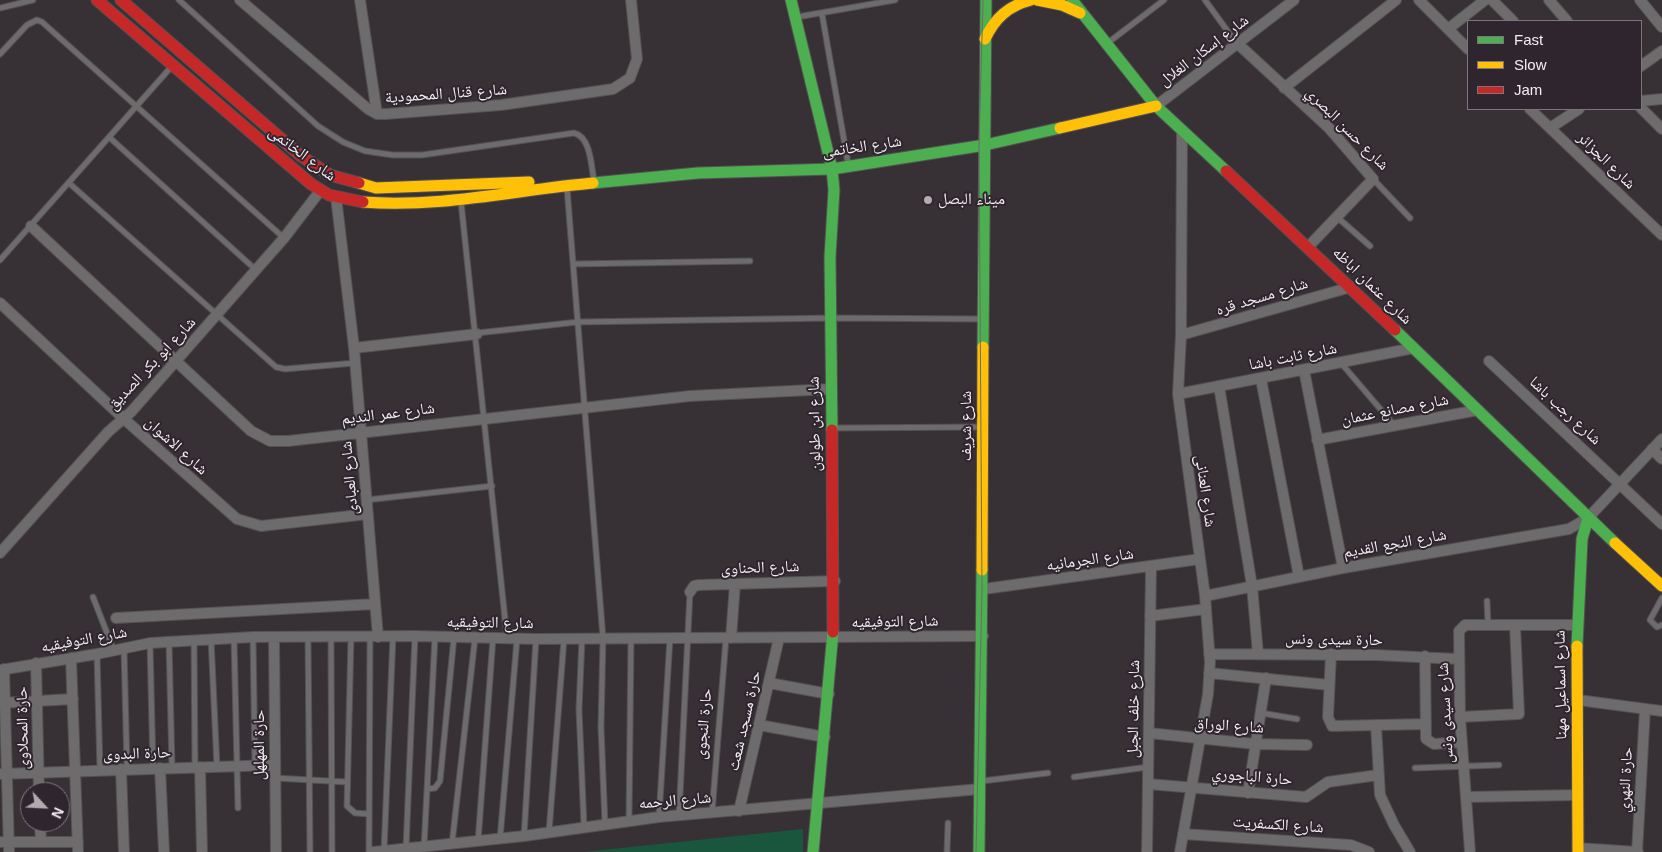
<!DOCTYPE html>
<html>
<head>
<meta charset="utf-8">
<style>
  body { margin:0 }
  #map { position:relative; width:1662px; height:852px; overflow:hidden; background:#373136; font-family:Helvetica,sans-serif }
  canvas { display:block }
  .legend { position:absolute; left:1467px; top:20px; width:175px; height:90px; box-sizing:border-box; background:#2f252e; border:1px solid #7d757c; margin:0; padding:6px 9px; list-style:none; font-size:15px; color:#f3edf2 }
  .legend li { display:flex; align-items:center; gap:10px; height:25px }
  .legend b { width:25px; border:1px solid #7d757c }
  .north { position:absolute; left:20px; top:782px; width:50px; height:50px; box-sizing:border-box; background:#2f252e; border:1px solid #7d757c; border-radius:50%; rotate:115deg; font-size:14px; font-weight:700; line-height:20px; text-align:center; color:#f3edf2 }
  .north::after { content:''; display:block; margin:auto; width:18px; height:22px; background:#b1abb0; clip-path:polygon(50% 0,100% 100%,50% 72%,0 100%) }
</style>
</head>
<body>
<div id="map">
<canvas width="1662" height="852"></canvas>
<ul class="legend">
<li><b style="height:6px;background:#4caf50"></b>Fast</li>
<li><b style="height:6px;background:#ffc107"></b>Slow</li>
<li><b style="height:6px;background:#c62828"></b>Jam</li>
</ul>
<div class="north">N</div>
</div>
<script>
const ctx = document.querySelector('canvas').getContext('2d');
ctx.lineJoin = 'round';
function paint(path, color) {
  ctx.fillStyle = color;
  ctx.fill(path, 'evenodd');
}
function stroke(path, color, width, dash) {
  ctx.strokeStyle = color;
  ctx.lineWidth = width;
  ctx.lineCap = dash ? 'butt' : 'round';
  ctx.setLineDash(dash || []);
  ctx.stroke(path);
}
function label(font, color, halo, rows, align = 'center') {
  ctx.font = font + ' Helvetica,"Noto Naskh Arabic",sans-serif';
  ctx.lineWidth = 4;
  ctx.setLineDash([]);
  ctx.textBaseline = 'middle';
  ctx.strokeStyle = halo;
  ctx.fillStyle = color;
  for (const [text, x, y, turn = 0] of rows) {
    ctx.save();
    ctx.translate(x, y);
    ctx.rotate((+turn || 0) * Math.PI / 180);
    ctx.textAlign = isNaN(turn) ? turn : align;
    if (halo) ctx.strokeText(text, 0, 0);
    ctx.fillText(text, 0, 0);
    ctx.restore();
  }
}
paint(new Path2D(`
  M803,829v23h-220z`), '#1a553d');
const lane = new Path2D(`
  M179,0l139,126 25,16 22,9 28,4h29l152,-22c17,4 17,33 20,47
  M1205,0l32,44
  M0,8l33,-8
  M822,14l26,149
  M797,17l98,-17
  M1109,42l55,-42
  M0,54l27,-29 10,-5 5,2 242,216
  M109,137l147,133
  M1373,179l37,39
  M69,183l207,184 9,2 70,-6
  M567,188l36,450 -2,89 4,97
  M461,202l46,436
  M1337,217l33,29
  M0,260l172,-194
  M574,264l176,-3
  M477,333l101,-11 253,-4 150,1
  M1341,363l53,62
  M834,428l147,-1
  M366,500l126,-14
  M93,597l21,54
  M1662,598l-12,22 7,7 5,-2
  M1487,601l1,24
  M253,637l2,129
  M308,637l2,215
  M331,637l1,215
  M351,637l-4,169 8,7 13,1
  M234,638l4,170
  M582,638l-3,71 5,117
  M211,639l6,128
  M194,640l1,127
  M169,642l3,125
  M150,643l3,125
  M124,648l3,120
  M97,654l3,116
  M1261,713l36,6
  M1415,768l84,-3
  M1074,777l74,-10
  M275,778l72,4
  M982,781l66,-8
  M427,789l8,-1 5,-7 14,-144
  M712,813l14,-175
  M679,816l11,-224
  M659,817l11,-179
  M629,821l2,-183
  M549,832l15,-193
  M524,836l12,-197
  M500,839l17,-200
  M478,842l15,-204
  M452,844l23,-206
  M424,847l11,-210
  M406,848l9,-212
  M384,851l9,-215
  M369,852l1,-215
  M947,852l1,-29`);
const street = new Path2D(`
  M240,0l128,109 9,5h9l115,-9 112,-16 17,-11 7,-19 -6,-59
  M360,0l17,114
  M1419,0l49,49
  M1492,0l21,21
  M1549,0l18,21
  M1640,0l22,27
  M1448,29l37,-29
  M1238,44l91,84 44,51 -65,68
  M1641,66l21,-15
  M1284,88l112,-88
  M1641,101l21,-2
  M1156,106l138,-106
  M1641,108l21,21
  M1530,109l132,126
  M1550,128l29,-19
  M336,197l18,151 24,289
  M31,226l220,205 19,10h18l402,-45 141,-7
  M0,303l123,115 114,101 24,7 107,-12
  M1181,335l170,-48
  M354,348l123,-14
  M1489,361l173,163
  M1304,370l39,198
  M1261,379l38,198
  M1219,386l33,200 6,68
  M1178,394l236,-46
  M1317,440l161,-30
  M1652,449l10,10
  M0,553l108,-121 23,-20 153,-174 36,-47
  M984,589l216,-30
  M690,592l4,-6 5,-1 136,-4
  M1205,596l138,-28 226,-39 19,-11 74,-79
  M1150,616l56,-7
  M116,618l259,-14
  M274,637l2,215
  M731,638l4,-54
  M1209,654l167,1 82,4
  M1331,654l-3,63 4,9 94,-2
  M1425,656l1,83 8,5 28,-2
  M71,658l7,194
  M36,663l3,129
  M4,669l5,183
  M0,670l97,-16 53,-11 103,-6 162,-1 121,3 447,-3
  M1209,673l120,12
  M769,683l60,11
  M1578,700l84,11
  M0,703l73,-4
  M1460,717l59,-3 -4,-88
  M759,725l66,12
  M1376,725l4,70 14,30 16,27
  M1149,733l106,11 52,1
  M200,767l2,85
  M160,768l4,84
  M121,769l3,83
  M0,774l275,-9
  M1148,784l158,13 22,-15 50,-7
  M1248,793l18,-115
  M1466,797l112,-2
  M739,811l40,-173
  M40,822l1,20
  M1183,834l168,11 18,7
  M0,842h78
  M1578,848l60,4
  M373,852l151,-16 135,-19 321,-28
  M1147,852l4,-285
  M1180,852l28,-158 2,-32 -5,-66 -27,-202 3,-59 1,-203
  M1470,852l-10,-135 -1,-86 6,-6h112
  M1637,852l8,-143`);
const fast = new Path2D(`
  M791,0l41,169 2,21 -4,67 2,173
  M1072,0l84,106 70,65
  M593,183l105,-10 134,-4 153,-24 75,-17
  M1395,330l220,213
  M983,347l3,-347
  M1577,646l5,-107 6,-21
  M813,852l20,-220
  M979,852l3,-282`);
const slow = new Path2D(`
  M1037,0l25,5 18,8
  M985,39c10,-21 23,-33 46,-39
  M1060,128l96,-22
  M359,183l17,5 153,-6
  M363,202c78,6 152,-12 230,-19
  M1615,543l47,43
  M982,570l1,-223
  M1577,646l1,206`);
const jam = new Path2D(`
  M97,0l214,184 18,11 34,7
  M121,0l180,156 29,19 29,8
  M1226,171l169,159
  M832,430l1,202`);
stroke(lane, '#545053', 7);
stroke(street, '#545053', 12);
stroke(fast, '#545053', 13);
stroke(slow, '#545053', 13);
stroke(jam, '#545053', 13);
stroke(lane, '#6e6b6c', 5);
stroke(street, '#6e6b6c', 10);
stroke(fast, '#4caf50', 11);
stroke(slow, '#ffc107', 11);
stroke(jam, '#c62828', 11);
stroke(new Path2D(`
  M976,852l6,-263 -3,-444 4,-145`), '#6e6b6d', 1);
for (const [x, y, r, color] of [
  [928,200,5,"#b1abb0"]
]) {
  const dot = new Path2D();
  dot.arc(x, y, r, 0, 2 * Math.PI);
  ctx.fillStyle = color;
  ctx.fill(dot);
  stroke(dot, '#2f252e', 2);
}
label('16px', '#f3edf2', '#2f252e', [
  ["شارع إسكان الغلال",1204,51,-37],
  ["شارع قنال المحمودية",446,94,-4],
  ["شارع حسن البصري",1347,129,45],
  ["شارع الخاتمى",862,147,-8],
  ["شارع الخاتمى",302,154,37],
  ["شارع الجزائر",1606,161,44],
  ["شارع عثمان اباظه",1372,286,44],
  ["شارع مسجد قره",1262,297,-17],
  ["شارع ثابت باشا",1293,357,-11],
  ["شارع ابو بكر الصديق",152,364,-47],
  ["شارع مصانع عثمان",1395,410,-11],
  ["شارع رجب باشا",1565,411,43],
  ["شارع عمر النديم",388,414,-7],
  ["شارع ابن طولون",815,424,-91],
  ["شارع شريف",967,426,-90],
  ["شارع الاشوان",176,446,42],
  ["شارع العبادى",350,478,-95],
  ["شارع العنانى",1205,491,82],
  ["شارع النجع القديم",1395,544,-10],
  ["شارع الجرمانيه",1090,560,-8],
  ["شارع الحناوى",760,568,-2],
  ["شارع التوفيقيه",895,622,-1],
  ["شارع التوفيقيه",490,623,1],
  ["شارع التوفيقيه",84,640,-10],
  ["حارة سيدى ونس",1334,640,1],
  ["شارع اسماعيل مهنا",1561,685,-91],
  ["شارع خلف الجبل",1134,709,-89],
  ["شارع سيدى ونس",1446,713,-93],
  ["حارة مسجد شعث",745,721,-77],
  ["حارة النجوى",704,724,-85],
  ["شارع الوراق",1229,726,4],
  ["حارة المحلاوى",23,728,-91],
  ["حارة المهلهل",260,745,-90],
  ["حارة البدوى",137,754,-2],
  ["حارة الباجوري",1252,777,5],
  ["حارة النهري",1626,780,-87],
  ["شارع الرحمه",675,801,-5],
  ["شارع الكسفريت",1278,825,4]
]);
label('16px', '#f3edf2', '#2f252e', [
  ["ميناء البصل",938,200]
], 'left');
</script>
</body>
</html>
